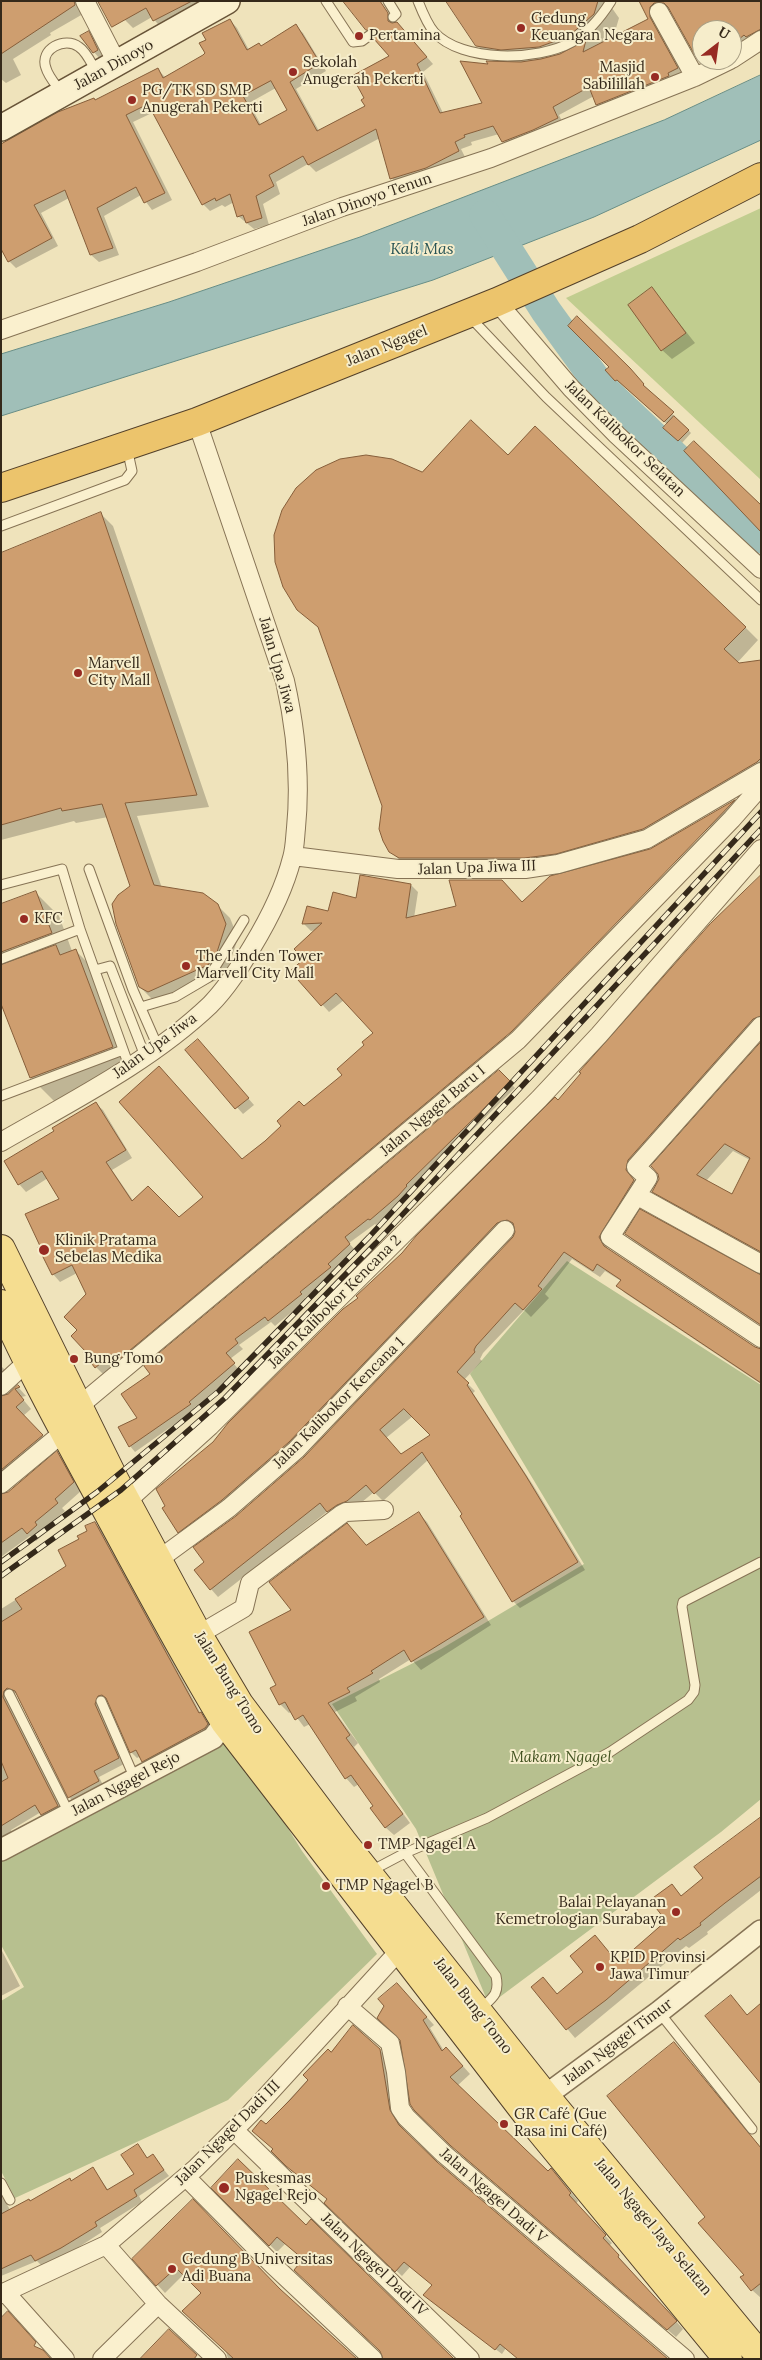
<!DOCTYPE html>
<html>
<head>
<meta charset="utf-8">
<style>
  body { margin:0 }
  #map { position:relative; width:762px; height:2360px; overflow:hidden; background:#efe3bb; font-family:Lora,serif }
  canvas { display:block }
  .frame { position:absolute; inset:0; border:2px solid #35291a; pointer-events:none }
  .north { position:absolute; left:692px; top:20px; width:50px; height:50px; box-sizing:border-box; background:#f6edcb; border:1px solid #a99f84; border-radius:50%; rotate:30deg; font-size:14px; font-weight:700; line-height:20px; text-align:center; color:#35291a }
  .north::after { content:''; display:block; margin:auto; width:18px; height:22px; background:#972b23; clip-path:polygon(50% 0,100% 100%,50% 72%,0 100%) }
</style>
</head>
<body>
<div id="map">
<canvas width="762" height="2360"></canvas>
<div class="frame"></div>
<div class="north">U</div>
</div>
<script>
const ctx = document.querySelector('canvas').getContext('2d');
ctx.lineJoin = 'round';
function paint(path, color) {
  ctx.fillStyle = color;
  ctx.fill(path, 'evenodd');
}
function stroke(path, color, width, dash) {
  ctx.strokeStyle = color;
  ctx.lineWidth = width;
  ctx.lineCap = dash ? 'butt' : 'round';
  ctx.setLineDash(dash || []);
  ctx.stroke(path);
}
function label(font, color, halo, rows, align = 'center') {
  ctx.font = font + ' Lora,serif';
  ctx.lineWidth = 4;
  ctx.setLineDash([]);
  ctx.textBaseline = 'middle';
  ctx.strokeStyle = halo;
  ctx.fillStyle = color;
  for (const [text, x, y, turn = 0] of rows) {
    ctx.save();
    ctx.translate(x, y);
    ctx.rotate((+turn || 0) * Math.PI / 180);
    ctx.textAlign = isNaN(turn) ? turn : align;
    if (halo) ctx.strokeText(text, 0, 0);
    ctx.fillText(text, 0, 0);
    ctx.restore();
  }
}
paint(new Path2D(`
  M761,208v272l-195,-182z`), '#c1cd8f');
paint(new Path2D(`
  M567,1261l194,124v414l-40,33 -232,173 -73,-176 -84,-125 109,-55 143,-85 -114,-190z
  M231,1736l71,115 75,103 -149,146 -213,98 -14,-27v-170l23,-14 -23,-42v-87z`), '#b7c08f');
const water = new Path2D(`
  M761,75v65l-167,77 -161,63 -432,136v-62l168,-52 191,-65 304,-117z`);
paint(water, '#a0bfb8');
stroke(water, '#678d86', 1);
paint(new Path2D(`
  M1,1h86l-4,13 -33,19 1,2 -38,24 8,16 -15,8 -5,-4z
  M115,1h104l-57,28 -10,-12 -19,11 -8,-8z
  M380,1l15,23 9,7 29,33 -10,8 20,41 40,-9 7,-39 4,-3 -17,-17 -21,-44h151l12,17 -5,17 -6,5 41,-21 -9,-18h121v39l-29,13v-23h-30v30h19l-15,6 -8,-8 -27,-48 -9,-1 22,67 -80,36 -7,-8 -3,-8 -35,19 5,10 -54,24 -11,-15 -28,8 1,3 -11,4 5,10 -67,27 -7,-8 -12,-40 -64,34 -8,-8 -32,18 4,12 -17,10 6,21 -15,4 -16,-13 -4,-14 -9,5 -3,-2 -12,6 -7,-7 -49,-92 -21,10 39,78 -20,10 -11,-15 -37,21 15,39 -20,7 -8,-7 -22,-57 -28,15 17,33 -42,22 -7,-7 -8,-15 94,-145 63,-31 8,8 38,-22 3,-16 23,-20 7,8 12,22 12,-3 34,-21 8,7 23,38 -30,18 23,42 47,-25 25,-50 -14,-19 -10,-8zM274,89h3l11,21 -27,15 -12,-22z
  M88,33l7,6 9,18 -4,2 -6,-7z
  M652,289l43,54 -23,16 -10,-9z
  M634,375l57,58 -9,10 -17,-15 3,-3 -52,-45z
  M508,456l237,171 13,13 -21,23 2,2 22,-3v118l-192,86 -165,-2 -14,-13 -7,-45 -62,-176 -23,-21 124,-136z
  M100,513l13,13 96,281 -72,9 25,72 55,17 13,13 8,20 -9,27 -8,13 -59,26 -9,-4 -13,-13 -9,-100 -23,-70 -32,6 -2,-2 -73,19v-286z
  M735,801l6,7 -223,231 -393,328 -6,-6 -16,13 -7,-7 -17,-37 8,-36 -10,-21 -17,9 -7,-8 -11,-28 18,-47 -12,-21 -22,14 -7,-8 36,-52 40,-29 8,7 29,48 -20,12 22,32 45,17 63,-59 102,-85 31,-42 -31,-33 -15,12 -37,-41 14,-12 10,-29 -5,1 -7,-7 53,-25 54,-14 7,7 -4,26 108,-14 129,-54zM707,827h3l-203,211 -1,-2z
  M761,876v150l-126,142 -2,10 8,10 -35,57 3,6 146,97 6,2v34l-136,-91 -7,-7 3,-5 -16,-10 -5,6 -28,-18 -27,35 4,4 -18,19 -7,-7 -41,43 -3,6 2,2 -18,19 11,11 -2,2 60,92 52,85 -65,38 -7,-7 -50,-86 -35,-55 -45,41 -9,-9 -19,16 -19,10 -8,-7 -110,86 -7,-8 26,-72 67,-59 210,-220 3,-6 -2,-5 -10,3 -209,220 -110,89 -7,-7 35,-89 344,-341zM413,1416l19,20 -31,19 -15,-17z
  M35,892l24,24 13,35 3,-1 24,24 37,97 -81,31 -24,-24 -30,-78v-95z
  M761,1044v210l-100,-55 -8,-8zM733,1151l17,9 -18,36 -26,-15z
  M204,1047l50,58 -11,9 -56,-63z
  M499,1071l16,17 -104,103 1,1 -9,9 -27,24 -1,-1 -26,19 6,7 -22,20 2,3 -30,25 1,2 -31,26 -4,-4 -32,23 4,4 -13,10 9,11 -9,9 -36,29 1,2 -60,42 -5,-6 22,-72z
  M626,1234l135,42v50l-127,-85z
  M1,1366l8,8 -8,14z
  M18,1387l8,9 -5,1 10,12 -8,7 27,28 -49,41v-88z
  M57,1453l8,8 16,30 -19,17 3,3 -23,20 2,3 -8,7 -6,-5 -29,21v-62l7,-1z
  M419,1514l8,8 64,103 -70,45 -10,-11 -32,20 1,3 -25,15 2,4 -22,11 23,31 -4,4 56,76 -16,12 -9,-8 -10,-21 -16,-22 -5,3 -8,-9 -36,-54 -6,3 -12,-16 -3,2 -9,-9 -8,-15 5,-3 16,-76 73,-64z
  M95,1523l6,6 100,185 12,17 -64,36 -8,-11 -4,2 -6,-6 -22,-51h-5l20,63 -25,13 5,10 -29,16 -6,-6 -52,-104 -5,1 -3,10 54,108 -15,8 -7,-8 -30,18 3,6 -13,7v-234l67,-42 13,-27z
  M761,1822v68l-54,42 1,2 -19,14 -3,-2 -111,92 -43,-51 11,-9 15,17 60,-31 49,-43 5,-35 10,11 22,-18z
  M1,1949l19,37 -19,10z
  M404,1992l30,33 -4,3 14,23 10,5 16,18 -13,12 91,87 3,-3 8,7 19,24 -2,3 36,39 -3,3 74,83 -7,8 -216,-183z
  M674,2044l87,104v150l-9,-8 -7,-15 -38,-58z
  M379,2050l7,6 9,61 9,15 32,31 70,185 -4,6 -71,-53 2,-16 -23,-18 -8,9 -76,-73 3,-4 -55,-49 -8,-25 65,-71z
  M138,2146l10,13 5,-3 16,20 -30,20 3,6 -42,26 2,4 -34,22 -26,12 -5,-5 -36,15v-83l9,17 62,-28 21,-13 16,22 26,-16z
  M213,2188l93,39 76,124 -78,-92 -19,-15 -8,8z
  M134,2259l147,32 74,68h-127l-2,-8 -36,-32 12,-26 -18,-19 -19,19z`), '#0003');
stroke(new Path2D(`
  M485,215l61,96 55,76 160,151`), '#a0bfb8', 31);
const building = new Path2D(`
  M1,1h73l1,4 -74,49z
  M98,1h94l-39,20 -7,-13 -34,19z
  M343,1h37l8,12v8l4,2 5,-1 30,35 -10,7 23,49 42,-10 -22,-42 28,3 -2,-3 35,1 20,-3 19,-5 26,-14 -3,12 65,-33 -9,-18h122v28l-15,8 -2,-2 -12,10v-15h-30v27l-5,2 -29,-52 -4,-4h-10l-4,4v10l28,51 -10,5 1,3 -73,29 -7,-18 -36,20 5,11 -25,12 -31,12 -9,-16 -29,9 1,2 -10,5 4,9 -33,17 -36,11 -14,-50 -68,36 -5,-9 -34,19 5,11 -18,10 6,22 -16,5 -3,-8 -6,2 -7,-23 -14,7 -1,-3 -13,7 -54,-101 -22,11 39,78 -21,10 -8,-16 -39,21 16,40 -23,7 -25,-65 -31,15 18,33 -44,24 -7,-13v-105l57,-32 36,-14 1,2 63,-32 5,10 40,-23 2,-2 -6,-10 7,-3 -4,-7 28,-14 17,31 12,-7 2,3 35,-22 24,39 -30,19 27,49 48,-25 -4,-6 3,-2 -12,-22 37,-20 -15,-17 2,-4 -1,-4 -9,-1zM271,81l16,29 -28,15 -16,-29z
  M446,1h152l-4,13 -25,22 -30,11 -38,3 -25,-4z
  M89,31l9,19 -5,3 -13,-17z
  M652,287l34,46 -25,18 -33,-46z
  M577,316l53,52 14,16 -1,1 31,27 -10,10 -47,-42 -2,1 -10,-11 4,-3 -41,-41z
  M674,416l15,14 -11,11 -15,-13z
  M471,420l37,35 27,-29 211,201 -22,22 15,14 22,-3v98l-4,4 -114,67 -87,25 -32,4h-125l-10,-6 -6,-11 -4,-12 3,-23 -64,-179 -21,-17 -14,-23 -8,-25 -1,-27 8,-25 14,-22 20,-18 24,-11 26,-4 26,4 30,13z
  M694,441l67,64v27l-77,-81z
  M101,512l96,283 -72,8 29,82 49,8 15,11 8,20 -9,28 -9,13 -60,27 -9,-5 -23,-63 -4,-20 6,-9 12,-9 -28,-82 -40,7 -1,-3 -60,17v-272z
  M735,800l-224,232 -394,329 -5,-7 -17,14 -12,-16 2,-1 -14,-15 6,-6 -13,-13 22,-23 -14,-29 -20,10 -14,-28 2,-1 -15,-32 34,-15 -17,-28 -24,14 -14,-24 50,-30 -2,-3 44,-26 30,48 -20,12 26,39 16,-15 31,31 24,-20 -84,-95 40,-36 83,93 23,-18 16,-15 -4,-5 22,-20 5,5 38,-31 -5,-6 27,-24 -2,-3 11,-9 -37,-40 -15,13 -31,-35 14,-12 -10,-10 28,-26 -20,1 5,-18 21,5 5,-19 23,6 4,-23 51,9 -5,34 50,-12 -7,-26h53l20,22 28,-26 100,-27z
  M761,875v141l-8,3 -125,141 -2,10 8,10 -35,57 5,9 151,101 6,2v34l-145,-97 5,-6 -24,-16 -4,7 -29,-19 -26,34 4,3 -19,21 -8,-7 -39,43 -2,4 1,2 -18,20 12,11 -2,2 59,91 52,86 -66,40 -52,-86 2,-2 -40,-62 -48,42 -8,-9 -19,16 -10,4 -10,7 -7,-9 -110,87 -16,-20 10,-8 -11,-15 43,-31 68,-59 209,-220 2,-5 -2,-9 -6,-3 -10,3 -208,219 -67,58 -44,33 -16,-25 3,-2 -9,-17 57,-47 15,-19 115,-114 15,-11 -2,-2 46,-43 14,-17 139,-139 3,3 23,-27 -2,-1 131,-148zM404,1409l26,26 -29,19 -21,-24z
  M36,891l16,42 -51,19v-48z
  M56,945l4,10 16,-6 37,98 -83,31 -29,-74v-39z
  M198,1039l51,59 -14,11 -50,-59z
  M761,1042v210l-109,-60 7,-13 -1,-5 -7,-8zM725,1144l25,14 -18,36 -35,-19z
  M499,1070l12,12 -105,103 1,1 -9,10 -28,24 -2,-1 -23,18 5,7 -22,20 3,3 -31,25 2,2 -34,27 -3,-4 -30,22 3,4 -12,10 9,10 -46,39 2,2 -62,43 -11,-20 19,-9 -16,-24 29,-20 -6,-8z
  M640,1209l121,66v50l-136,-91z
  M18,1385l2,2 -5,2 9,11 -8,7 27,28 -42,35v-74l7,-2z
  M57,1451l17,31 -19,17 3,4 -23,19 2,3 -10,9 -5,-6 -21,15v-49l7,-2z
  M419,1512l65,105 -73,45 -7,-12 -33,21 2,2 -26,15 3,4 -22,11 22,32 -4,3 57,76 -18,14 -15,-20 3,-2 -22,-31 -6,4 -42,-64 -8,5 -10,-18 -6,3 -9,-17 6,-3 -27,-53 42,-22 -22,-28 78,-59 19,22z
  M95,1522l104,191 2,-1 7,12 -3,4 -63,34 -6,-12 -6,3 -24,-55 -4,-3 -4,1 -3,8 24,54 -25,13 5,10 -31,17 -53,-107 -8,-3 -3,3 -1,6 55,109 -17,9 -6,-10 -34,21v-44l7,-4 -7,-17v-139l21,-13 -7,-10 51,-33 -8,-16 21,-11 -2,-3 10,-5 -2,-5z
  M761,1817v59l-36,27 -25,20 1,2 -21,15 -2,-2 -72,62 -40,30 -35,-43 12,-10 14,17 26,-22 -13,-16 25,-21 23,28 48,-42 -16,-21 22,-16 9,12 22,-18 -9,-11z
  M397,1983l30,34 -4,3 19,31 4,-4 17,19 -13,11 98,94 3,-3 20,25 -2,2 37,40 -3,3 16,17 -1,2 59,64 -10,9 -216,-184 -37,-36 -4,-6 -10,-64 -23,-22 7,-12 -6,-7z
  M731,1995l16,20 14,-12v81l-56,-68z
  M353,2025l27,24 10,61 9,15 38,37 231,197h-150l-18,-15 -5,6 -72,-55 9,-10 -28,-23 -9,10 -71,-69 3,-4 -41,-33 -15,-15 2,-2 -21,-18 9,-11 5,4 24,-24 18,-20 -5,-5 25,-26 3,3z
  M674,2042l87,106v135l-10,8 -11,-14 4,-2 -46,-52 7,-6 -98,-121z
  M138,2144l9,14 6,-4 11,16 -30,20 3,6 -42,26 2,4 -36,22 -26,13 -4,-6 -30,14v-55l28,-15 1,2 40,-23 1,3 22,-14 14,23 27,-16 -13,-19z
  M238,2159l68,66 5,-6 143,140h-71l-3,-8 -86,-81 9,-11 -26,-22 -8,9 -58,-58z
  M193,2199l87,90 77,70h-123l-52,-48 19,-18 -25,-25 -20,18 -24,-27z
  M8,2311l28,31 -2,4 9,4 8,9h-50v-41z
  M169,2329l28,26 -3,4h-54z`);
paint(building, '#ce9e6f');
stroke(building, '#865e3a', 1);
const service = new Path2D(`
  M326,1l27,41 9,-1 8,-6
  M388,1l8,13 -3,3
  M418,1c4,10 9,23 16,31 28,31 104,29 138,10 17,-10 29,-25 39,-41
  M61,92c-5,-7 -13,-16 -15,-24 -7,-19 19,-32 33,-21 8,5 13,18 18,26
  M469,316l77,81 215,203
  M1,526l124,-46 7,-9 -5,-23
  M89,869l44,121 25,57
  M1,885l61,-16 18,60 49,137
  M1,959l79,-30
  M95,970l15,-4 35,90
  M141,1007l34,-10 34,-20 35,-57
  M1,1096l122,-46
  M9,1694l61,121
  M101,1701l34,78
  M405,1853l91,123c4,19 -4,22 -17,34
  M369,1872l36,-19 82,-35 123,-66 78,-52 6,-8 1,-7 -13,-78 1,-5 78,-40
  M659,2012l93,117
  M1,2183l9,17`);
const minor = new Path2D(`
  M85,1l32,62
  M659,12l36,65
  M732,59l29,-19
  M497,302l74,86 46,47 144,134
  M1,330l196,-68 145,-55 149,-49 204,-81 35,-17
  M293,856l105,13h127l33,-5 89,-25 114,-67
  M761,1026l-125,141 12,11 -38,59 151,101
  M1,1142c71,-41 149,-80 209,-137 17,-17 30,-38 42,-58 17,-28 32,-57 40,-89 3,-10 3,-21 4,-30 5,-51 0,-98 -11,-147l-88,-259
  M638,1196l123,68
  M1,1386l27,-25
  M78,1407l440,-367 214,-221 29,-33
  M1,1484l64,-53
  M127,1501l83,-75 329,-327 60,-64 162,-186
  M158,1560l71,-52 67,-58 209,-220
  M198,1635l46,-27 6,-25 92,-69 4,-2 38,-2
  M347,2006l43,37 6,29 4,36 6,9 38,37 241,205
  M234,2130l236,229
  M186,2177l87,88 100,94
  M106,2245l52,59 59,55
  M5,2292l60,67
  M1,2294l105,-49 90,-77 54,-54 150,-164
  M102,2359l56,-55`);
const tertiary = new Path2D(`
  M1,1850l212,-112 12,-16
  M545,2096l114,-84 102,-81`);
const secondary = new Path2D(`
  M1,128l226,-127`);
const primary = new Path2D(`
  M1,1249l113,230 84,156 41,69 103,137 203,255 216,261
  M1,1304c33,74 73,145 111,216 37,68 73,136 113,202l301,391 202,246`);
const trunk = new Path2D(`
  M1,488l196,-66 300,-120 143,-63 121,-62`);
stroke(service, '#867355', 11);
stroke(minor, '#867355', 20);
stroke(tertiary, '#867355', 24);
stroke(secondary, '#685438', 28);
stroke(primary, '#53402a', 30);
stroke(trunk, '#53402a', 30);
stroke(service, '#faf0ce', 9);
stroke(minor, '#faf0ce', 18);
stroke(tertiary, '#faf0ce', 21);
stroke(secondary, '#faf0ce', 25);
stroke(primary, '#f5dd90', 28);
stroke(trunk, '#ecc46c', 28);
const rail = new Path2D(`
  M1,1562l96,-70 122,-101 150,-154 392,-425
  M1,1576l120,-86 104,-92 151,-155 385,-414`);
stroke(rail, '#35291a', 5.5);
stroke(rail, '#f6edcb', 4, [11]);
for (const [x, y, r, color] of [
  [521,28,5,"#972b23"],
  [359,36,5,"#972b23"],
  [293,72,5,"#972b23"],
  [655,77,5,"#972b23"],
  [132,100,5,"#972b23"],
  [78,673,5,"#972b23"],
  [24,919,5,"#972b23"],
  [186,966,5,"#972b23"],
  [44,1250,6,"#972b23"],
  [74,1359,5,"#972b23"],
  [368,1845,5,"#972b23"],
  [326,1886,5,"#972b23"],
  [676,1912,5,"#972b23"],
  [600,1967,5,"#972b23"],
  [504,2124,5,"#972b23"],
  [224,2188,6,"#972b23"],
  [172,2269,5,"#972b23"]
]) {
  const dot = new Path2D();
  dot.arc(x, y, r, 0, 2 * Math.PI);
  ctx.fillStyle = color;
  ctx.fill(dot);
  stroke(dot, '#f6edcb', 2);
}
label('15px', '#35291a', '#f6edcb', [
  ["Gedung",531,19],
  ["Keuangan Negara",531,36],
  ["Pertamina",369,36],
  ["Sekolah",303,63],
  ["Anugerah Pekerti",303,80],
  ["Masjid",645,68,"right"],
  ["Sabilillah",645,85,"right"],
  ["PG/TK SD SMP",142,91],
  ["Anugerah Pekerti",142,108],
  ["Marvell",88,664],
  ["City Mall",88,681],
  ["KFC",34,919],
  ["The Linden Tower",196,957],
  ["Marvell City Mall",196,974],
  ["Klinik Pratama",55,1241],
  ["Sebelas Medika",55,1258],
  ["Bung Tomo",84,1359],
  ["TMP Ngagel A",378,1845],
  ["TMP Ngagel B",336,1886],
  ["Balai Pelayanan",666,1903,"right"],
  ["Kemetrologian Surabaya",666,1920,"right"],
  ["KPID Provinsi",610,1958],
  ["Jawa Timur",610,1975],
  ["GR Café (Gue",514,2115],
  ["Rasa ini Café)",514,2132],
  ["Puskesmas",235,2179],
  ["Ngagel Rejo",235,2196],
  ["Gedung B Universitas",182,2260],
  ["Adi Buana",182,2277]
], 'left');
label('15px', '#35291a', '#f6edcb', [
  ["Jalan Dinoyo",114,65,-29],
  ["Jalan Dinoyo Tenun",367,200,-19],
  ["Jalan Ngagel",387,346,-22],
  ["Jalan Kalibokor Selatan",625,439,44],
  ["Jalan Upa Jiwa",277,665,74],
  ["Jalan Upa Jiwa III",477,868,-2],
  ["Jalan Upa Jiwa",155,1046,-36],
  ["Jalan Ngagel Baru I",433,1111,-40],
  ["Jalan Kalibokor Kencana 2",335,1302,-45],
  ["Jalan Kalibokor Kencana 1",339,1403,-45],
  ["Jalan Bung Tomo",229,1683,58],
  ["Jalan Ngagel Rejo",126,1784,-28],
  ["Jalan Bung Tomo",473,2006,52],
  ["Jalan Ngagel Timur",618,2042,-37],
  ["Jalan Ngagel Dadi III",228,2133,-45],
  ["Jalan Ngagel Dadi V",493,2196,41],
  ["Jalan Ngagel Jaya Selatan",653,2227,50],
  ["Jalan Ngagel Dadi IV",374,2265,44]
]);
label('italic 15px', '#425220', '#f6edcb', [
  ["Makam Ngagel",561,1758]
]);
label('italic 16px', '#295555', '#f6edcb', [
  ["Kali Mas",422,249]
]);
</script>
</body>
</html>
